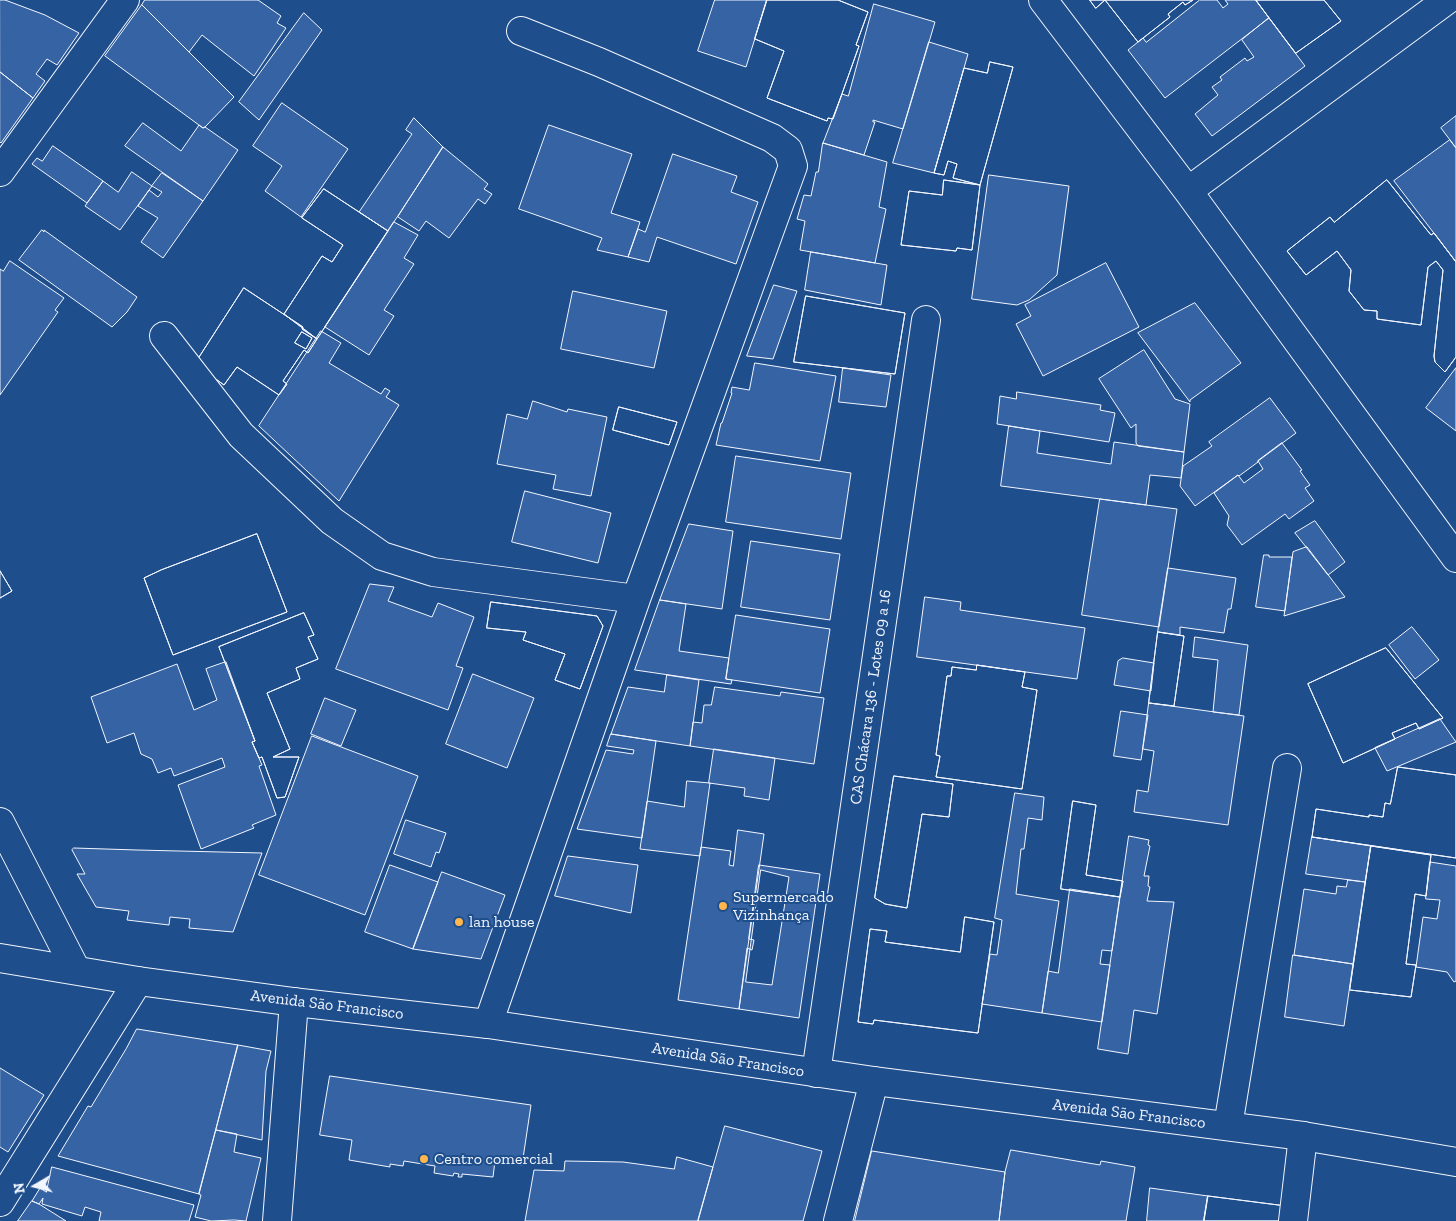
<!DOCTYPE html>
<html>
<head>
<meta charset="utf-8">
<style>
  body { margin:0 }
  #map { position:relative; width:1456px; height:1221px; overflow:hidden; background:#1f4e8c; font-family:"Zilla Slab",serif }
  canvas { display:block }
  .north { position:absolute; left:10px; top:1161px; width:50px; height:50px; -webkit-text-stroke:4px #1f4e8c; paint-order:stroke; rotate:262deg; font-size:14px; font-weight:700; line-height:20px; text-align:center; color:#f2f6ff }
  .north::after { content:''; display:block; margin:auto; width:18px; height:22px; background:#f2f6ff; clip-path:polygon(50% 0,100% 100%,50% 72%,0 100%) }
</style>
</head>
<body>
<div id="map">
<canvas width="1456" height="1221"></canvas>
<div class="north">N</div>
</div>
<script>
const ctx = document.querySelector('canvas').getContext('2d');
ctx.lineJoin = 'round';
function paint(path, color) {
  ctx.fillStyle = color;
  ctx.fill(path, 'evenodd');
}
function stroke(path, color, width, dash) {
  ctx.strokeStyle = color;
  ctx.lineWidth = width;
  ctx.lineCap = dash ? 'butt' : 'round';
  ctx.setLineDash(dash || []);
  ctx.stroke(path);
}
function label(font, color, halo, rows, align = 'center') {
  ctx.font = font + ' "Zilla Slab",serif';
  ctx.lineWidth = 4;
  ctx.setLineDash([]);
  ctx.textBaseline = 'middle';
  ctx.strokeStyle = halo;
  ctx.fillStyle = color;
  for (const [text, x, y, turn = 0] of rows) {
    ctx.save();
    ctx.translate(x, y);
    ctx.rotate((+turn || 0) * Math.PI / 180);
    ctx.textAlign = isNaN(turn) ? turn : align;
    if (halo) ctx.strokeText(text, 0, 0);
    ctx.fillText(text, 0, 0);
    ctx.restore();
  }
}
const building = new Path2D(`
  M0,0h5l40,15 34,18 -22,32 -10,-6 -11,15 9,7 -12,17 -33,-26z
  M145,0h113l23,16 -4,7 9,5 -32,48 -52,-41 -13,17 -47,-47z
  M715,0h52l-21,67 -48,-16z
  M767,0h71l30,12 -12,33 3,1 -26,73 -5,-1 -1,3 -60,-23 17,-47 -29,-12z
  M767,0h71l30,12 -12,33 3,1 -26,73 -5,-1 -1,3 -60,-23 17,-47 -29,-12z
  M1090,0h103l-8,5 -2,-3 -15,12 2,3 -32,25 -33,-42 -9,8z
  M1090,0h103l-8,5 -2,-3 -15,12 2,3 -32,25 -33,-42 -9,8z
  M1200,0h17l6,8 5,-4 -3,-4h31l13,18 -104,80 -37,-48 15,-12 3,4z
  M1256,0h68l17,21 -45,32z
  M1256,0h68l17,21 -45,32z
  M874,4l61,18 -32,107 -30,-9v2h2l-11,33 -41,-12 19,-49 6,2z
  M142,5l92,92 -29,30 -2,1 -98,-72z
  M304,13l18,17 -63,90 -20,-18z
  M1269,18l36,48 -93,70 -17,-22 23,-19 -6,-8 10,-7 -2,-3 25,-19 2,3 7,-4 -12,-17z
  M929,42l39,12 -34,119 -41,-10z
  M990,62l23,5 -33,118 -27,-7 4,-14 -9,-3 -4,14 -10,-2 30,-105 23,5z
  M990,62l23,5 -33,118 -27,-7 4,-14 -9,-3 -4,14 -10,-2 30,-105 23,5z
  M0,72l33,26 -32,45 -1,-1z
  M282,103l66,46 -47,68 -36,-26 17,-25 -29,-20z
  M1456,116v32l-15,-20z
  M414,118l29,29 -55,84 -29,-19 53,-78 -6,-4z
  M143,123l38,28 18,-26 4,3 2,-1 33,23 -35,51 -78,-55z
  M549,125l83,29 -21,59 29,9 -12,35 -31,-7 5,-12 -83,-29z
  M1450,140l6,8v114l-62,-81z
  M823,143l64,19 -8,45 7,2 -11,54 -75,-13 5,-29 -8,-2 7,-24 7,1 5,-24h2z
  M53,146l50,35 -16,22 -55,-39 5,-6 5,3z
  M443,147l45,37 -4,5 8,5 -7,10 -7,-5 -29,39 -23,-17 -7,10 -21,-14z
  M673,154l64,22 -6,16 27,10 -22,62 -79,-27 -8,25 -21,-5 10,-28 7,3z
  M132,172l20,14 -32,44 -35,-24 18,-25 15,11z
  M162,173l41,28 -40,57 -22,-16 17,-24 -20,-12 11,-16 9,7 4,-5 -10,-6z
  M989,175l80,11 -12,89 -28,25 -12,5 -45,-6z
  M944,180l36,5 -8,65 -15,-2 -1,3 -55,-6 8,-54 33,4z
  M944,180l36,5 -8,65 -15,-2 -1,3 -55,-6 8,-54 33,4z
  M1387,180l44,55 3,-2 22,29v95l-11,15 -10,-10 -1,-6 9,-86 -7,-9 -8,6 -7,58 -44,-6v-8l-13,-1 -15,-19 2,-21 -14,-19 -31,24 -19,-24 43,-34 4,5z
  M1387,180l44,55 3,-2 22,29v95l-11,15 -10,-10 -1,-6 9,-86 -7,-9 -8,6 -7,58 -44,-6v-8l-13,-1 -15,-19 2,-21 -14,-19 -31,24 -19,-24 43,-34 4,5z
  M324,189l64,42 -71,108 -33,-25 38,-58 10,6 11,-17 -41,-27z
  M324,189l64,42 -71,108 -33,-25 38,-58 10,6 11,-17 -41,-27z
  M394,222l24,13 -14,23 10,6 -30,46 10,6 -25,39 -44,-28z
  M42,230l2,2v-2l93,67 -10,15 -15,15 -93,-67z
  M811,252l76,13 -6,40 -76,-15z
  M10,261l54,37 -9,12 3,2 -58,83v-126l3,2z
  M1106,263l33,64 -96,49 -27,-52 15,-8 -6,-11z
  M774,285l23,6 -24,68 -26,-3z
  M244,288l59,39 -1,2 15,10 -9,14 -4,-3 -21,31 4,3 -8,11 -42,-28 -13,18 -29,-21zM302,332l10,6 -6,11 -11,-6z
  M244,288l59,39 -1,2 15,10 -9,14 -4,-3 -21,31 4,3 -8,11 -42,-28 -13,18 -29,-21zM302,332l10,6 -6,11 -11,-6z
  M573,291l94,20 -13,57 -93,-19z
  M806,296l99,17 -10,61 -101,-12z
  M806,296l99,17 -10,61 -101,-12z
  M1195,303l46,60 -51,37v2l-52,-69z
  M321,331l20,12 -12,20 52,31 4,-6 5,3 -4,6 13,8 -60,96 -80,-75z
  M1144,350l31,49 15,5 -6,48 -46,-6 -2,-3v-19l-5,4 -32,-49z
  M755,363l81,13 -16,85 -104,-16 5,-22h1l10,-30h-1l1,-6 17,3z
  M843,368l48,7 -5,32 -47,-5z
  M1456,368v63l-30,-23z
  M1017,392l84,13 -1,5 15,3 -6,29 -112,-18 3,-28 16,3z
  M1270,398l26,35 -38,28v1l-19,14 -1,-1 -43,31 -15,-20 3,-20 29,-20 -3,-4z
  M533,401l34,11 1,-3 39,8 -16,79 -38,-7 3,-14 -59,-11 10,-50 20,5z
  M619,407l58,15 -8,23 -56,-15z
  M619,407l58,15 -8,23 -56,-15z
  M1009,426l31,5 -3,22 74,11 3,-22 70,10 -3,26 -31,-3 -4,30 -145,-19z
  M1282,443l20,27 -2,1 10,14 -5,3 9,13 -25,18 -4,-5 -43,31 -15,-20 2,-9 -15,-23 24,-18 6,8 19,-14 -5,-8z
  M736,456l115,17 -10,66 -115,-17z
  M525,491l86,22 -13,50 -86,-21z
  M1100,499l77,10 -18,118 -77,-12z
  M1315,521l30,41 -17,13 -33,-42z
  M689,524l44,7 -11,78 -62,-9z
  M257,534l30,78 -114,43 -29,-77 17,-8z
  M257,534l30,78 -114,43 -29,-77 17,-8z
  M751,541l89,13 -10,66 -89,-13z
  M1307,547l38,50 -61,19 9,-64z
  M1264,555h5v2h23l-7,54 -29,-4z
  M1168,568l68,10 -5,31h-3l-4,24 -44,-6v8l-22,-3z
  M0,571l12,20 -12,7z
  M0,571l12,20 -12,7z
  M370,584l24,3 -6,14 44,16 6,-14 36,14 -18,49 7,2 -15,42 -112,-41z
  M925,597l36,5 -1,8 125,18 -8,51 -160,-22z
  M660,600l26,4 -7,47 50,7 -3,21 6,1 -1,4 -96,-14z
  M491,602l106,14 6,10 -23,63 -25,-9 10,-26 -42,-14 3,-8 -39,-4z
  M491,602l106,14 6,10 -23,63 -25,-9 10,-26 -42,-14 3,-8 -39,-4z
  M304,613l10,22 -6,2 10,22 -22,9 4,11 -33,14 23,56 -17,8h26l-14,40 -8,1 -15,-41 -3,1 -7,-16 3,-1 -36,-94z
  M304,613l10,22 -6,2 10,22 -22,9 4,11 -33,14 23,56 -17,8h26l-14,40 -8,1 -15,-41 -3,1 -7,-16 3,-1 -36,-94z
  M736,615l94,14 -10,64 -94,-14z
  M1412,627l27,33 -24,19 -26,-34z
  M1158,632l26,4 -10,70 -25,-3z
  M1158,632l26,4 -10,70 -25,-3z
  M1195,637l53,8 -9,70 -26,-3 5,-52 -25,-3z
  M1386,648l57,70 -24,11 -3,-6 -24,10 3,6 -52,24 -35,-79z
  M1386,648l57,70 -24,11 -3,-6 -24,10 3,6 -52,24 -35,-79z
  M1123,658l31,5 -3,28 -37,-6 4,-24z
  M226,662l29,79 -3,1 10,23 -3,1 17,49 -24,10 2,3 -53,21 -23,-64 47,-18 -3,-9 -48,18 -3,-8 -13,5 -6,-14 -11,-5 -7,-21 -27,10 -16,-46 86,-33 17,46 23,-10 -11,-31z
  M977,665l48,7 -3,15 15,3 -15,99 -86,-12 4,-21 -4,-1 11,-79h4l1,-9 24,3z
  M977,665l48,7 -3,15 15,3 -15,99 -86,-12 4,-21 -4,-1 11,-79h4l1,-9 24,3z
  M473,674l61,24 -27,70 -61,-24z
  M667,675l32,5 -9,66 -79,-12 17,-47 36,5z
  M715,687l65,9 1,-4 43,6 -10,66 -124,-18 3,-24 9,1 2,-18h7z
  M325,698l31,12 -15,36 -30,-12z
  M1149,703l95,13 -16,109 -94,-13 3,-22 11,2 6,-41 -11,-2z
  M1121,711l27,4 -7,45 -27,-4z
  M1440,719l16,23 -69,29 -12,-23z
  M611,734l45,7 -14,97 -65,-9 29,-79 27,4 1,-4 -27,-4z
  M312,736l106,40 -53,139 -106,-40z
  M714,749l61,9 -6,42 -25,-4 1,-8 -36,-5z
  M1398,767l58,8v83l-144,-21 4,-28 53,8v-2l14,2 2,-14 5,1z
  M1398,767l58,8v83l-144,-21 4,-28 53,8v-2l14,2 2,-14 5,1z
  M894,776l59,8 -4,33 -27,-3 -15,94 -22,-4 -10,-6z
  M894,776l59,8 -4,33 -27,-3 -15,94 -22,-4 -10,-6z
  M687,781l23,2 -10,73 -60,-7 7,-48 37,6z
  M1015,793l29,4 -2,23 -14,-2 -4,31h-3l-5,45 43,7 -17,112 -60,-9 8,-50 7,1 5,-35 -7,-2z
  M1073,801l23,4 -10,70 37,6 -3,16 -59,-8z
  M1073,801l23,4 -10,70 37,6 -3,16 -59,-8z
  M406,820l40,13 -7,20 -3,-1 -5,15 -37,-13z
  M738,830l26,4 -25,175 -61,-9 23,-153 30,4 -2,14 4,1z
  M1129,836l20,4 -1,5 2,1 -6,30h5l-1,10 2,1 -3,14 27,1 -17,112 -23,-4 -6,44 -30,-5z
  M1312,837l59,9 -6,36 -59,-8z
  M1371,846l60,9 -5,41 -11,-2 -9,70 10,1 -5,32 -61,-7z
  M1371,846l60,9 -5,41 -11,-2 -9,70 10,1 -5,32 -61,-7z
  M74,848l63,2 125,3 -29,79 -44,-4 1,-9 -20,-2 -1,8 -42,-5 2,-9 -33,-4 -19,-33h8l-13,-24z
  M568,856l70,9 -7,48 -76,-17z
  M1430,862l26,4v115l-2,1 -7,-10 -31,-5 7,-50 14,2 3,-19 -14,-1z
  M390,865l48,17 -25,67 -48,-17z
  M759,865l61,9 -21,144 -60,-9 8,-61 5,2 2,-10 -5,-1z
  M761,870l28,7 -17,108 -26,-3z
  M442,872l63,23 -24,64 -68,-10z
  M1348,880l17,2 -12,82 -59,-9 10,-66 32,5 1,-8 9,1z
  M1070,889l50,8 -8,54 -10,-1 -2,14 10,1 -8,57 -60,-9 6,-42 10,2z
  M965,917l29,5 -16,111 -104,-13 -1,4 -15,-2 12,-93 17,2 -2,11 75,10z
  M965,917l29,5 -16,111 -104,-13 -1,4 -15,-2 12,-93 17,2 -2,11 75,10z
  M1293,955l60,9 -9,62 -59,-9z
  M137,1029l101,16 -39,149 -141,-38 30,-50 3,1 35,-58z
  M238,1045l33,6 -5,20 -4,69 -46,-10z
  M0,1068l44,27 -36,57 -8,-5z
  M330,1076l201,29 -9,60 -27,-4 -2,16 -31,-3v3h-4l1,-3 -5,-1 -1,3 -19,-3 1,-7 -31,-5 -1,5 -13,-2v3l-41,-7 3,-20 -32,-5z
  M725,1126l97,25 -19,70h-105z
  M216,1130l21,4 -3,18 27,6 -15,63 -12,-1 -23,1 -16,-4 6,-22 -2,-1z
  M1011,1150l89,15 1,-4 34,6 -9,54h-127l6,-49z
  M872,1151l133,21 -6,49h-144z
  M677,1157l36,10 -15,54h-173l9,-51 30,1 1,-10 58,1 51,7z
  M52,1167l142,38 -5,16h-90l2,-9 -16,-5 -3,9 -40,-12 1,-6 -4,6 -7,-3 8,-13 6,4z
  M1150,1188l58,8 -4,25h-57z
  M1208,1196l86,11 -1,14h-89z
  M1208,1196l86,11 -1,14h-89z
  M32,1201l7,3 27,17h-48z`);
paint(building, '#3563a3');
stroke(building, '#f2f6ff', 1);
const street = new Path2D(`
  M1043,0l145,191 268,367
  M0,172l125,-172
  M1188,191l259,-191
  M164,336l77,99 91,86 50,35 51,16 203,27
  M0,822l76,148
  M488,1024l148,-425 157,-433 -5,-16 -16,-12 -173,-76 -78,-31
  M816,1073l110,-753
  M1228,1126l59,-358
  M0,1202l138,-221
  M277,1221l17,-219
  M838,1221l36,-140
  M1293,1221l10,-85`);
const secondary = new Path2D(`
  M0,958l138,23 156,21 194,22 386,57 429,55 153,26`);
stroke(street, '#f2f6ff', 30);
stroke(secondary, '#f2f6ff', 30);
stroke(street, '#1f4e8c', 28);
stroke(secondary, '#1f4e8c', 28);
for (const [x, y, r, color] of [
  [723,906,5,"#ffb74d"],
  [459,922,5,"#ffb74d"],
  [424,1159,5,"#ffb74d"]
]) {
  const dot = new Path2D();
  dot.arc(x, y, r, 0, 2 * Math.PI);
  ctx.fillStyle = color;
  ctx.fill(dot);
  stroke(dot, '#1f4e8c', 2);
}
label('16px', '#f2f6ff', '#1f4e8c', [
  ["CAS Chácara 136 - Lotes 09 a 16",871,697,-82],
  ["Avenida São Francisco",327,1005,7],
  ["Avenida São Francisco",728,1060,9],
  ["Avenida São Francisco",1129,1114,7]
]);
label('16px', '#f2f6ff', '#1f4e8c', [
  ["Supermercado",733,897],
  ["Vizinhança",733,915],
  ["lan house",469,922],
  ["Centro comercial",434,1159]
], 'left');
</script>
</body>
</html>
